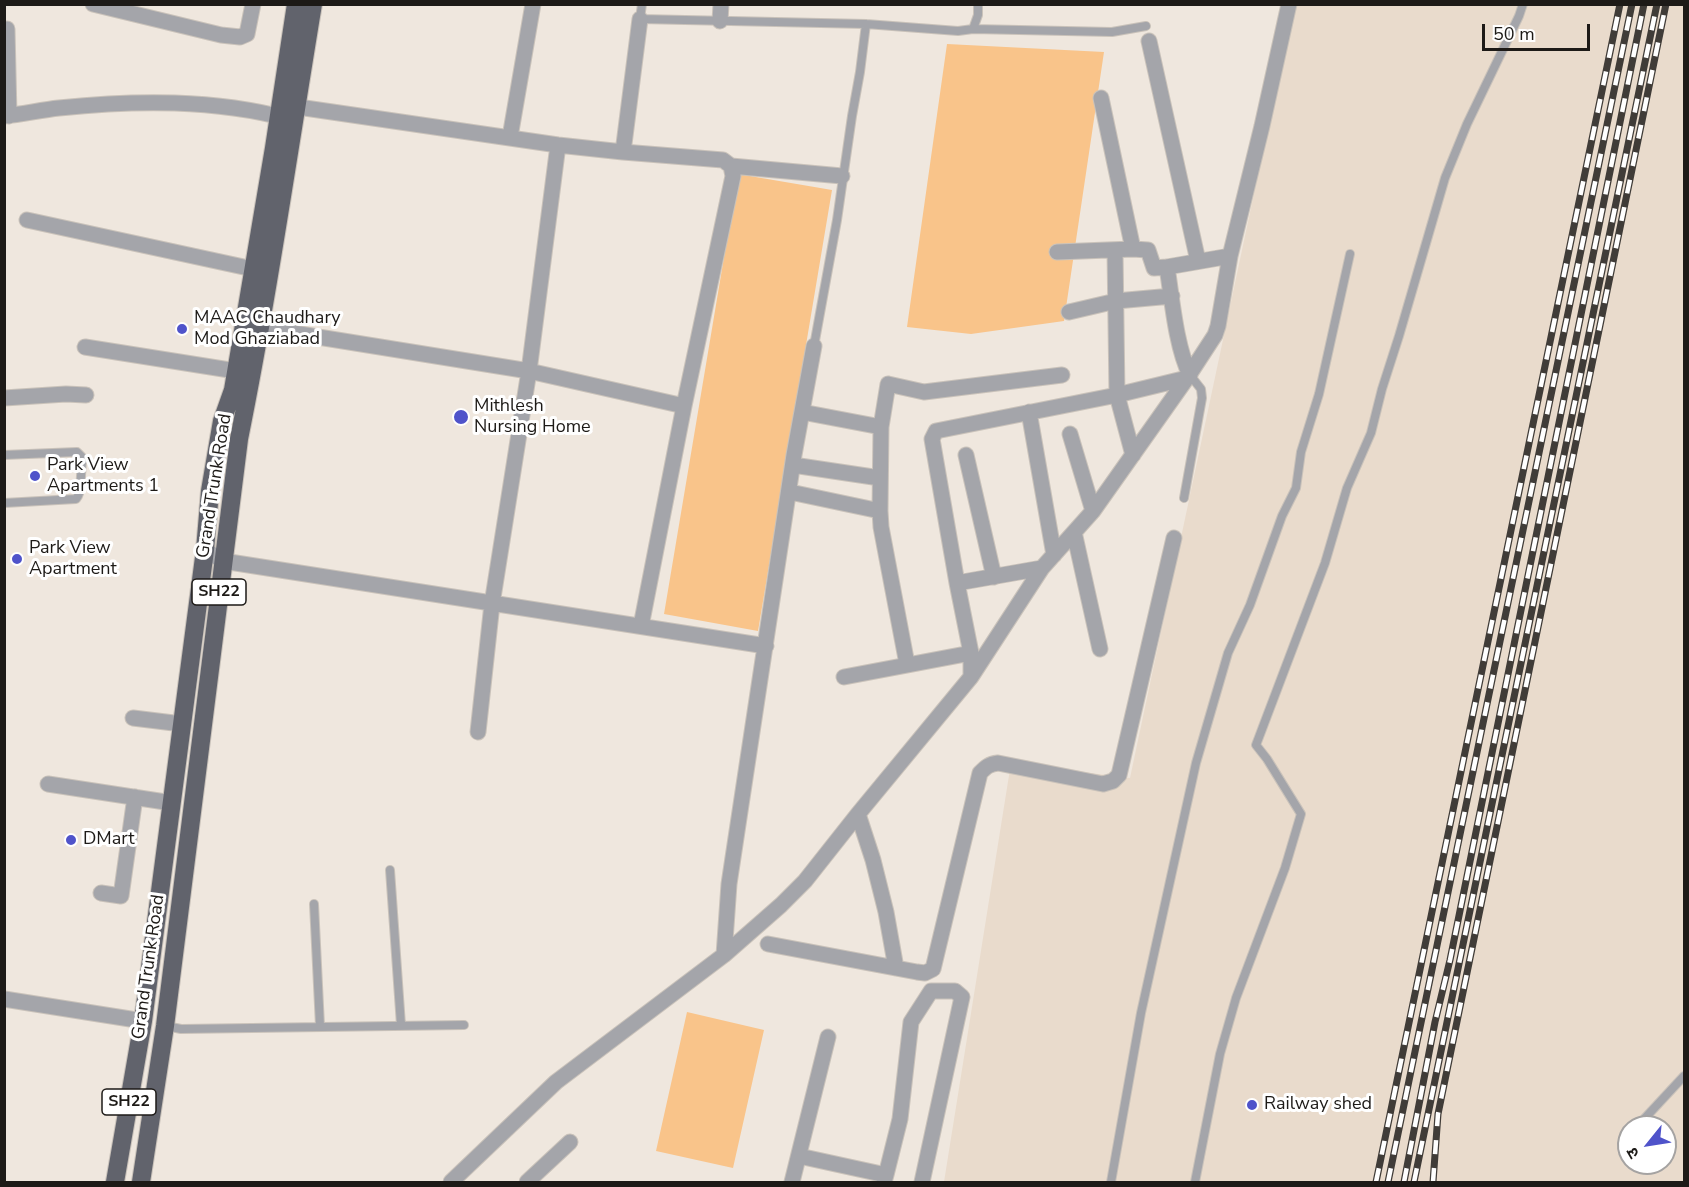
<!DOCTYPE html>
<html>
<head>
<meta charset="utf-8">
<style>
  body { margin:0 }
  #map { position:relative; width:1689px; height:1187px; overflow:hidden; background:#efe7de; font-family:"Nunito Sans","Noto Sans Devanagari",sans-serif }
  canvas { display:block }
  .frame { position:absolute; inset:0; border:6px solid #1d1a17; pointer-events:none }
  .north { position:absolute; left:1617px; top:1115px; width:60px; height:60px; box-sizing:border-box; background:#fff; border:2px solid #a5a3a2; border-radius:50%; rotate:240deg; font-size:16px; font-weight:700; line-height:24px; text-align:center; color:#1d1a17 }
  .north::after { content:''; display:block; margin:auto; width:21px; height:27px; background:#4f53ca; clip-path:polygon(50% 0,100% 100%,50% 72%,0 100%) }
  .scale { position:absolute; left:1482px; top:24px; width:108px; height:27px; box-sizing:border-box; border:3px solid #1d1a17; border-top:0; padding-left:8px; font-size:18px; line-height:21px; white-space:nowrap; color:#1d1a17; -webkit-text-stroke:4px #fff; paint-order:stroke }
</style>
</head>
<body>
<div id="map">
<canvas width="1689" height="1187"></canvas>
<div class="frame"></div>
<div class="north">उ</div>
<div class="scale">50 m</div>
</div>
<script>
const ctx = document.querySelector('canvas').getContext('2d');
ctx.lineJoin = 'round';
function paint(path, color) {
  ctx.fillStyle = color;
  ctx.fill(path, 'evenodd');
}
function stroke(path, color, width, dash) {
  ctx.strokeStyle = color;
  ctx.lineWidth = width;
  ctx.lineCap = dash ? 'butt' : 'round';
  ctx.setLineDash(dash || []);
  ctx.stroke(path);
}
function label(font, color, halo, rows, align = 'center') {
  ctx.font = font + ' "Nunito Sans",sans-serif';
  ctx.lineWidth = 6;
  ctx.setLineDash([]);
  ctx.textBaseline = 'middle';
  ctx.strokeStyle = halo;
  ctx.fillStyle = color;
  for (const [text, x, y, turn = 0] of rows) {
    ctx.save();
    ctx.translate(x, y);
    ctx.rotate((+turn || 0) * Math.PI / 180);
    ctx.textAlign = isNaN(turn) ? turn : align;
    if (halo) ctx.strokeText(text, 0, 0);
    ctx.fillText(text, 0, 0);
    ctx.restore();
  }
}
paint(new Path2D(`
  M1294,5h390v1177h-740l67,-419 119,15zM1629,1127h36v36h-36z`), '#e9dbcc');
paint(new Path2D(`
  M947,44l157,8 -40,269 -93,13 -64,-7z
  M738,174l94,16 -74,441 -94,-17z
  M687,1012l77,18 -31,138 -77,-17z`), '#f9c48a');
const service = new Path2D(`
  M642,4l-2,15 226,5 92,7 15,-2 5,-14v-11
  M973,29l139,3 34,-6
  M814,346l23,-126 15,-104 8,-44 6,-48
  M4,455l73,-3 5,5v4l-2,30 -2,5 -2,3 -72,4
  M1184,498l18,-100 -1,-9 -11,-14
  M390,870l11,155
  M314,904l6,122
  M166,1026l15,3 283,-4
  M1645,1118l39,-42
  M1111,1182l30,-169 55,-250 32,-110 22,-48 32,-89 14,-28 5,-36 18,-58 31,-140
  M1195,1182l25,-128 16,-56 49,-130 16,-54 -34,-55 -11,-14 69,-182 22,-75 24,-55 11,-44 17,-53 46,-158 22,-54 52,-108 4,-12`);
const minor = new Path2D(`
  M93,4l128,31 19,2 7,-3 6,-30
  M720,21l1,-17
  M7,29l2,87
  M1149,41l49,220
  M1101,98l32,151
  M298,107l260,38 65,7 100,8 8,6 2,10 -49,230 -43,220
  M4,116c19,-2 37,-6 55,-8 77,-8 155,-9 230,11
  M510,137l23,-133
  M623,152l17,-133
  M731,166l111,10
  M27,220l226,49
  M1115,251l2,144 16,60
  M1057,252l76,-3 15,1 6,18 13,-1 63,-11
  M1167,267c5,32 9,80 23,108
  M1069,312l47,-11 56,-5
  M250,326l279,45 155,35
  M85,347l151,24
  M4,398l62,-4 20,1
  M802,412l79,15
  M1029,412l25,143
  M1070,434l23,77
  M966,455l28,122
  M793,465l87,13
  M790,492l90,19
  M1074,532l26,117
  M205,550l18,11 543,85
  M957,583l85,-15
  M907,664l-26,-137 -1,-16 1,-84 7,-43 36,8 138,-17
  M844,677l127,-24
  M971,677v-24l-14,-70 -25,-144 4,-8 181,-36 70,-17
  M133,718l49,6
  M478,732l14,-128 37,-233 29,-226
  M48,784l124,19
  M858,814l15,46 13,52 10,56
  M101,893l20,3 14,-99
  M768,944l149,28 8,1 8,-4 47,-196c6,-6 9,-9 18,-10l105,21 10,-3 6,-6 55,-237
  M724,955l5,-71 65,-429 20,-109
  M4,999l139,22
  M799,1156l87,19 -2,7
  M886,1175l14,-56 11,-97 20,-31h24l7,6 -40,185
  M451,1182l105,-100 168,-127 57,-50 24,-24 53,-67 113,-137 71,-109 51,-57 94,-133 28,-43 3,-9 12,-70 32,-130 27,-122
  M527,1182l43,-40
  M792,1182l36,-145`);
const trunk = new Path2D(`
  M115,1182l28,-161 62,-471 5,-59 12,-70 11,-31 41,-242 22,-144
  M141,1182l24,-156 74,-587c29,-144 50,-290 74,-435`);
stroke(service, '#c9c2ba', 10);
stroke(minor, '#c9c2ba', 17);
stroke(trunk, '#c9c2ba', 20);
stroke(service, '#a4a5aa', 8);
stroke(minor, '#a4a5aa', 15);
stroke(trunk, '#61636c', 18);
const rail = new Path2D(`
  M1376,1182l244,-1178
  M1388,1182l244,-1178
  M1404,1182l31,-160 15,-62 194,-956
  M1414,1182l243,-1178
  M1433,1182l5,-68 228,-1110`);
stroke(rail, '#403c38', 7);
stroke(rail, '#fff', 4.5, [14]);
for (const [x, y, r, color] of [
  [182,329,6,"#4f53ca"],
  [461,417,8,"#4f53ca"],
  [35,476,6,"#4f53ca"],
  [17,559,6,"#4f53ca"],
  [71,840,6,"#4f53ca"],
  [1252,1105,6,"#4f53ca"]
]) {
  const dot = new Path2D();
  dot.arc(x, y, r, 0, 2 * Math.PI);
  ctx.fillStyle = color;
  ctx.fill(dot);
  stroke(dot, '#fff', 2);
}
for (const [x, y, w] of [
  [219,592,54],
  [129,1102,54]
]) {
  const box = new Path2D();
  box.roundRect(x - w / 2, y - 13, w, 26, 4.5);
  ctx.fillStyle = '#fff';
  ctx.fill(box);
  stroke(box, '#1d1a17', 1.5);
}
label('bold 16px', '#1d1a17', null, [
  ["SH22",219,592],
  ["SH22",129,1102]
]);
label('18px', '#1d1a17', '#fff', [
  ["MAAC Chaudhary",194,319],
  ["Mod Ghaziabad",194,340],
  ["Mithlesh",474,407],
  ["Nursing Home",474,428],
  ["Park View",47,466],
  ["Apartments 1",47,487],
  ["Park View",29,549],
  ["Apartment",29,570],
  ["DMart",83,840],
  ["Railway shed",1264,1105]
], 'left');
label('18px', '#1d1a17', '#fff', [
  ["Grand Trunk Road",215,486,-81],
  ["Grand Trunk Road",149,967,-82]
]);
</script>
</body>
</html>
